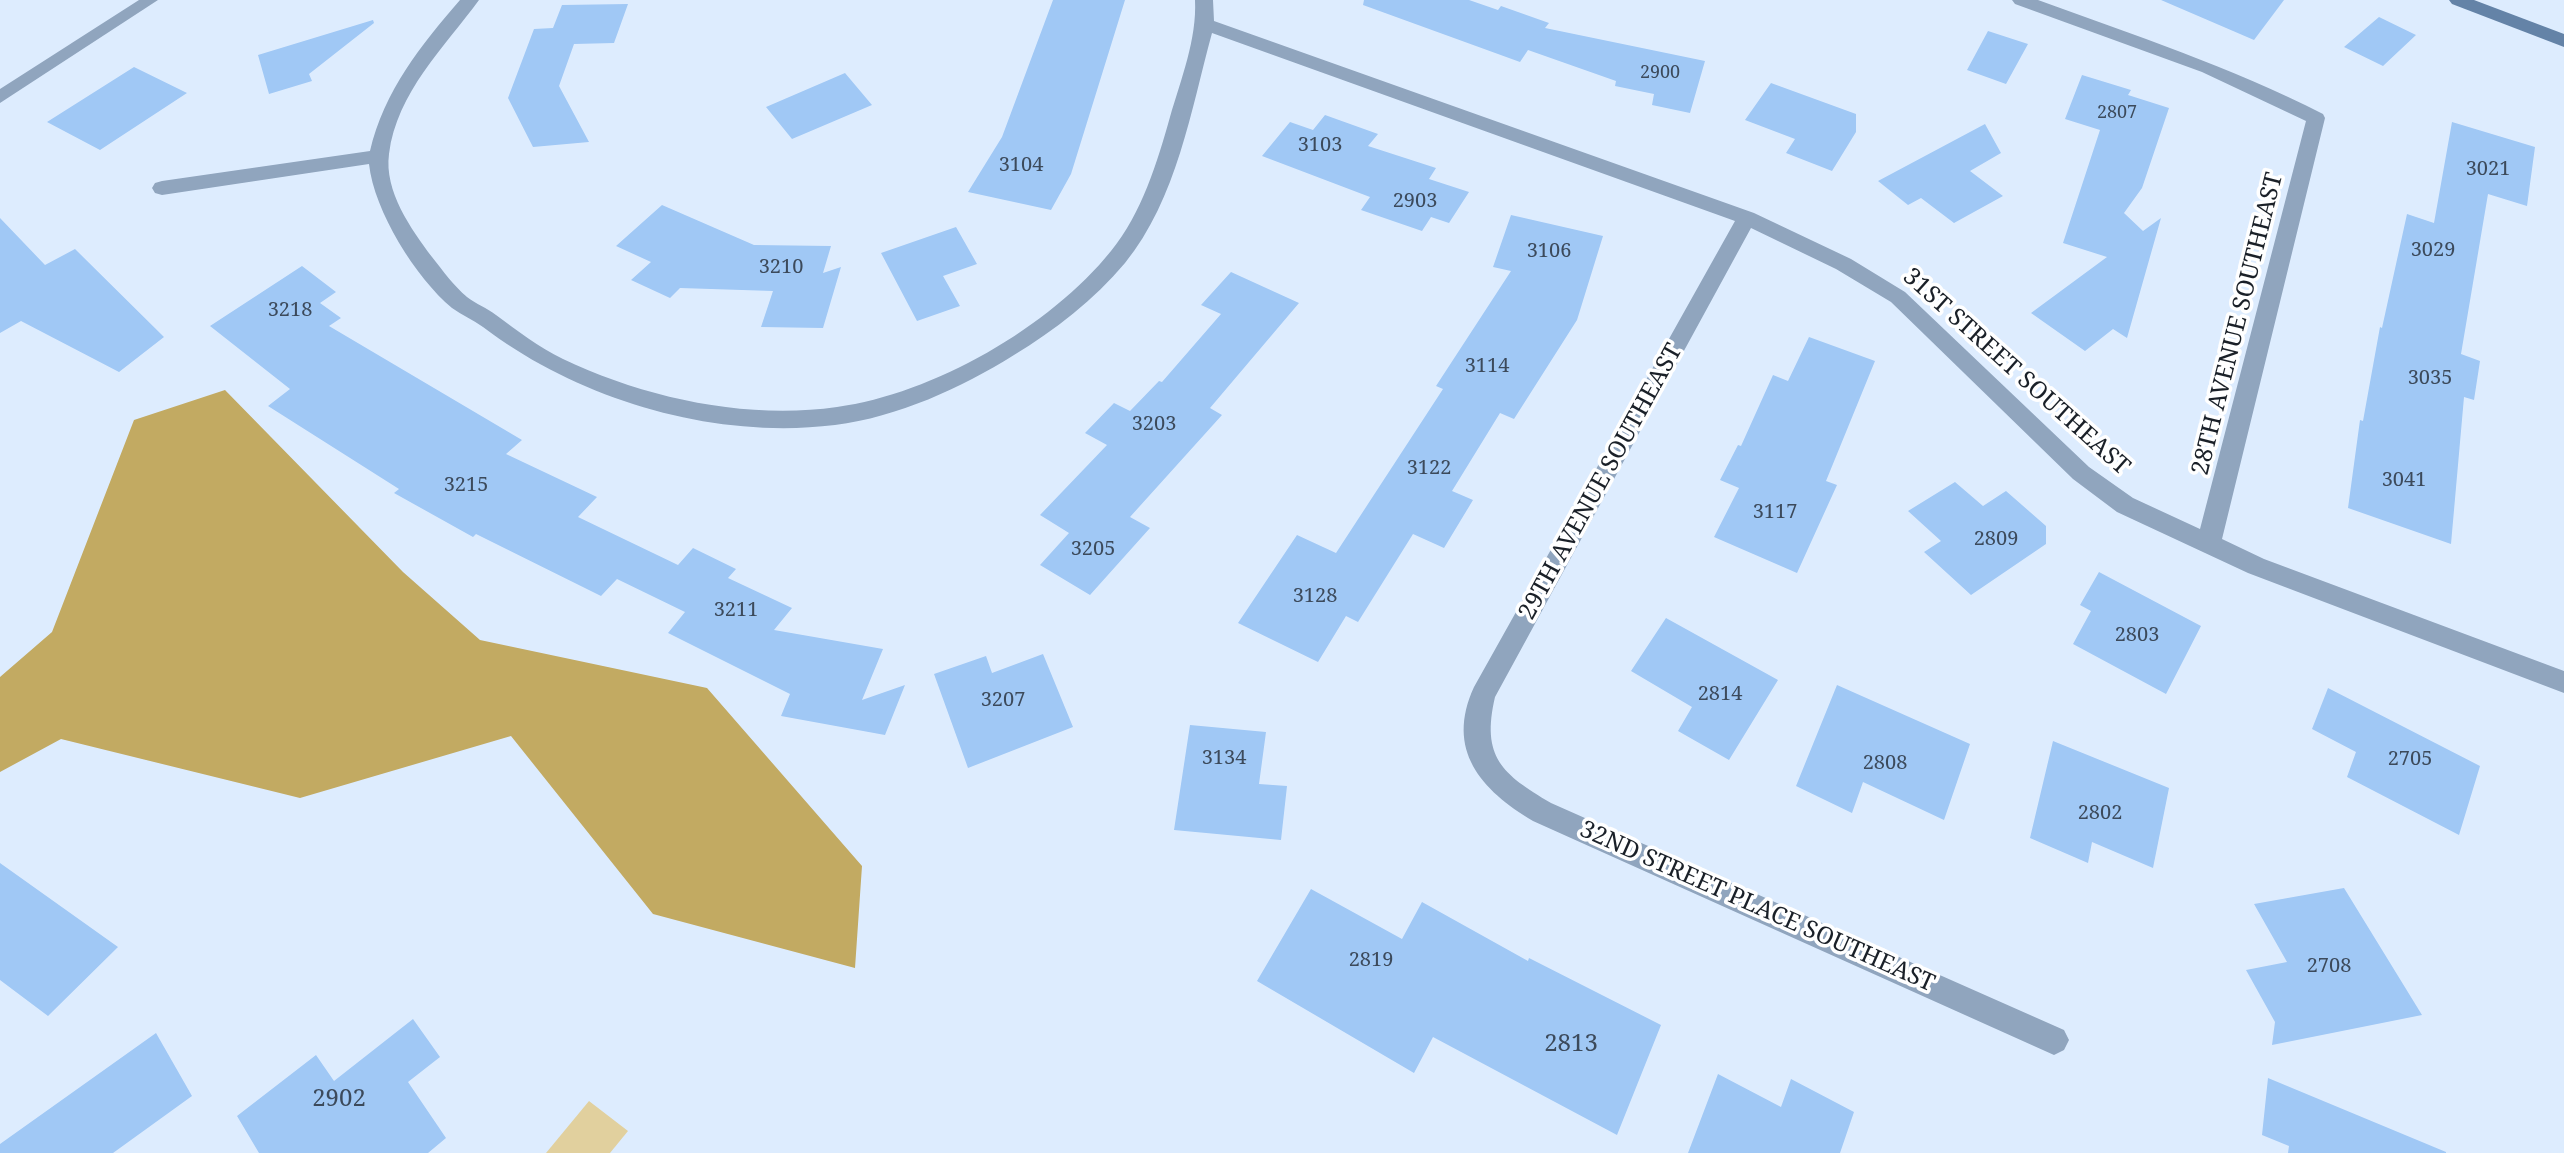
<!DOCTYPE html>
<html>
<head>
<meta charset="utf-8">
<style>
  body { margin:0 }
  canvas { display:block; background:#ddecfe }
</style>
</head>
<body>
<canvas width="2564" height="1153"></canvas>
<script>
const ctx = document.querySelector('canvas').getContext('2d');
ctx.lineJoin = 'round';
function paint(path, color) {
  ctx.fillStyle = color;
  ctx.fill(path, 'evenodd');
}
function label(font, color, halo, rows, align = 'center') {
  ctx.font = font + ' "Noto Serif",serif';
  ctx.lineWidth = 7;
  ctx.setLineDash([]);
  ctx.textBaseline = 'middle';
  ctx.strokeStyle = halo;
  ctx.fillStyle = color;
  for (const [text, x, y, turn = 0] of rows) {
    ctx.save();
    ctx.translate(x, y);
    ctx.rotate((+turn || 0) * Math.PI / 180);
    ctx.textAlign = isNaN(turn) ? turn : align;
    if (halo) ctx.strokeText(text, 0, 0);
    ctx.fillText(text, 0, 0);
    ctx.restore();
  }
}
paint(new Path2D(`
  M589,1101l39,30 -18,22h-64z`), '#e1d09e');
paint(new Path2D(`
  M225,390l178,182 77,68 227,48 155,178 -7,102 -202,-54 -142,-178 -211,62 -239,-59 -61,33v-95l52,-45 82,-212z`), '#c2aa62');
paint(new Path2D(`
  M1053,0h72l-54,174 -20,36 -83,-18 34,-55z
  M1364,0h105l29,10 3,-4 48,17 -4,5 160,33 -15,52 -38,-8 2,-11 -39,-8 1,-5 -88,-31 -8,12 -157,-57z
  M2161,0h123l-30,40z
  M628,4l-14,39 -40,1 -15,42 30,56 -56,5 -25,-49 26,-69 19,-1 9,-23z
  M2379,17l37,18 -33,31 -39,-19z
  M373,20l1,3 -65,51 3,7 -43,13 -11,-39z
  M1988,31l40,13 -22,40 -39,-14z
  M134,67l53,26 -87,57 -53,-28z
  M845,73l27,32 -80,34 -26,-32z
  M2082,75l49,15 -3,5 41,13 -27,80 -18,25 19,18 18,-13 -34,120 -14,-9 -28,22 -54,-38 76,-56 -44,-14 37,-113 -35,-11z
  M1771,83l85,31v18l-24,39 -46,-18 9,-14 -50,-19z
  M1325,115l53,19 -10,12 68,22 -7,11 40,13 -20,31 -18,-6 -9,14 -61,-21 9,-13 -108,-41 28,-34 23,8z
  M2452,122l83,25 -8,59 -39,-12 -27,160 19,7 -6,39 -10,-3 -13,147 -103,-36 12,-88 3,1 17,-94 2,1 25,-114 27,9z
  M1985,124l16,29 -31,18 33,25 -49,27 -33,-25 -13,7 -30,-24z
  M662,205l92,40 77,1 -8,27 18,-6 -18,61 -62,-1 12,-36 -93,-3 -10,10 -39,-18 20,-18 -35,-16z
  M1511,215l92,21 -26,84 -63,99 -14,-6 -48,78 21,9 -29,48 -31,-14 -55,88 -12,-6 -28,46 -80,-39 59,-88 39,18 107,-164 -7,-3 75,-115 -18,-4z
  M0,218l45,47 30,-16 89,88 -45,35 -98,-51 -21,12z
  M956,227l21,37 -34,12 17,30 -43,15 -36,-68z
  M302,266l34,26 -16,11 21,15 -12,8 193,114 -16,14 91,43 -19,20 100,48 15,-17 43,21 -8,9 64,30 -18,22 109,19 -21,51 43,-15 -20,50 -104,-19 9,-22 -122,-61 17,-21 -68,-33 -16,17 -125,-62 -3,3 -79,-44 5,-4 -131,-83 22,-17 -80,-63z
  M1231,272l68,31 -89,105 12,7 -92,102 20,11 -60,67 -50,-30 29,-32 -29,-18 67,-70 -22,-12 29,-30 16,8 29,-30 3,1 59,-68 -20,-9z
  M1809,337l66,24 -49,120 11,4 -40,88 -83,-36 25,-49 -19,-8 18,-35 3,1 32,-71 15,6z
  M1955,482l28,24 23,-15 40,35v18l-75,51 -47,-43 17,-11 -33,-30z
  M2099,572l102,54 -35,68 -93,-50 18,-33 -11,-6z
  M1666,618l112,62 -49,80 -51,-29 14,-24 -61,-36z
  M1043,654l30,73 -105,41 -34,-94 52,-18 6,17z
  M1837,685l133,59 -26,76 -81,-38 -11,31 -56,-27z
  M2328,688l152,78 -21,69 -112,-58 9,-25 -44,-23z
  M1190,725l76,7 -7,52 28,2 -6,54 -107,-10z
  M2053,741l116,47 -16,80 -61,-26 -4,21 -58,-25z
  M0,863l118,84 -70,69 -48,-36z
  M2344,888l78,127 -150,30 3,-23 -29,-52 41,-8 -33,-58z
  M1311,889l91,50 20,-37 106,59 1,-3 132,67 -44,110 -184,-98 -19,36 -157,-92z
  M413,1019l27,38 -32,25 38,56 -18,15h-169l-22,-37 79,-61 18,26z
  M156,1033l36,63 -79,57h-113v-9z
  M1718,1074l63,33 10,-28 63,33 -14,41h-152z
  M2268,1078l178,74v1h-158l1,-7 -27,-11z`), '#a0c8f5');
paint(new Path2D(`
  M139,0h19l-158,103v-14z`), '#90a5be');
paint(new Path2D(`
  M460,0h19c-35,48 -82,92 -90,154 -5,37 22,75 43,103 11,14 22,29 35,40 9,7 20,11 29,18 22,16 42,32 67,44 82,39 183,61 274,48 96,-13 213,-80 274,-156 31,-38 46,-88 59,-134 11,-38 27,-78 25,-117h18l1,21 540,192 97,46 54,33 184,175 44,31 67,31 106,-408 -104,-49 -187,-68 -3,-4h26c96,35 193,67 285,114l2,4 -103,421 42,20 300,112v22l-316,-120 -131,-61 -44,-33 -182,-177 -55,-33 -85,-41 -256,469c-14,60 7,77 56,106l513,227 5,10 -5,10 -10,5 -521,-234c-52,-31 -88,-71 -59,-134l261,-466 -523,-188c-21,77 -35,166 -87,230 -31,37 -70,67 -111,92 -53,33 -116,62 -179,70 -121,15 -256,-25 -352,-98 -10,-7 -21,-12 -31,-19 -36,-30 -78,-97 -83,-144l-207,31 -7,-2 -3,-5 3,-5 7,-2 208,-30c14,-60 51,-106 90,-151z`), '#90a5be');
paint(new Path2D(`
  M2449,0h25l90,34v13l-112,-43z`), '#6483a7');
label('18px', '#3c4a5b', null, [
  ["2900",1660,73],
  ["2807",2117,113]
]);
label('20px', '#3c4a5b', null, [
  ["3103",1320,145],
  ["3104",1021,165],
  ["3021",2488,169],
  ["2903",1415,201],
  ["3029",2433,250],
  ["3106",1549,251],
  ["3210",781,267],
  ["3218",290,310],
  ["3114",1487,366],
  ["3035",2430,378],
  ["3203",1154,424],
  ["3122",1429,468],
  ["3041",2404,480],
  ["3215",466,485],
  ["3117",1775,512],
  ["2809",1996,539],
  ["3205",1093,549],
  ["3128",1315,596],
  ["3211",736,610],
  ["2803",2137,635],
  ["2814",1720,694],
  ["3207",1003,700],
  ["3134",1224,758],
  ["2705",2410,759],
  ["2808",1885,763],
  ["2802",2100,813],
  ["2819",1371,960],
  ["2708",2329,966]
]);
label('24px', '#1a2028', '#fff', [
  ["28TH AVENUE SOUTHEAST",2238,324,-76],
  ["31ST STREET SOUTHEAST",2016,372,42],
  ["29TH AVENUE SOUTHEAST",1601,482,-61],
  ["32ND STREET PLACE SOUTHEAST",1757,907,24]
]);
label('24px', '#3c4a5b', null, [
  ["2813",1571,1044],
  ["2902",339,1099]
]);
</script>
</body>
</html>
